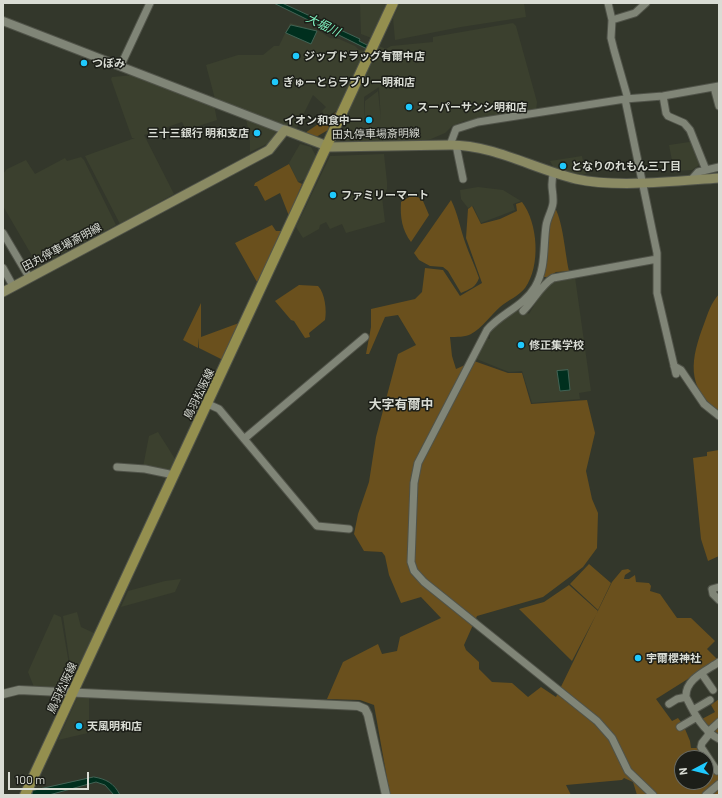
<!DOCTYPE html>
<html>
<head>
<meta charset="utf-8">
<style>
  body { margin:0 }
  #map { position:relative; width:722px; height:798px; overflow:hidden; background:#33372b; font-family:Barlow,sans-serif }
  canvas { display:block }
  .frame { position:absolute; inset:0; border:4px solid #d9dcd4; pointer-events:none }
  .north { position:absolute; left:674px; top:750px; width:40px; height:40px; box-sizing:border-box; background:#1c1e18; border:1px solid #686a63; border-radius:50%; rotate:263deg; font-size:11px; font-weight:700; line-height:16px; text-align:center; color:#d9dcd4 }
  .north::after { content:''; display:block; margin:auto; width:14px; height:18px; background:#1fc9fd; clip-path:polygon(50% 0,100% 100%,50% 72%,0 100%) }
  .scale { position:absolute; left:8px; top:772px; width:81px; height:18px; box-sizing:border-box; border:2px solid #d9dcd4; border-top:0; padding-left:5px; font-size:12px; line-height:14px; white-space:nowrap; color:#d9dcd4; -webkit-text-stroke:3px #1c1e18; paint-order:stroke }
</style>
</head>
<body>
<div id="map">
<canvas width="722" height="798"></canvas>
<div class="frame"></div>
<div class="north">N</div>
<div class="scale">100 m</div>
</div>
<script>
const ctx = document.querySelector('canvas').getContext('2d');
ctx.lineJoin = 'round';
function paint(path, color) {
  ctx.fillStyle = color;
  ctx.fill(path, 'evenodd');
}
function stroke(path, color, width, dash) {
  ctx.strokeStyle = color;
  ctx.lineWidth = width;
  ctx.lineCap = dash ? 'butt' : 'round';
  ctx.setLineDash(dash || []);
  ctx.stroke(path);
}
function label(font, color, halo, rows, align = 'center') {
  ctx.font = font + ' Barlow,"Noto Sans JP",sans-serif';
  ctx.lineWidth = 3;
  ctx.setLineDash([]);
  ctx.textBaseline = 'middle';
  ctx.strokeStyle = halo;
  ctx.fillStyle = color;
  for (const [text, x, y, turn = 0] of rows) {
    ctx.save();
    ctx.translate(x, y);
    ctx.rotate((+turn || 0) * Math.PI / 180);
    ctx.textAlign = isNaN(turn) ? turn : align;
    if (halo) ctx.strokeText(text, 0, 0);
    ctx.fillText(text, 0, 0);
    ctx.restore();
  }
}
paint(new Path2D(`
  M360,3h30l-16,36 -13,-5z
  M400,3h124l2,14 -65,10 -66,13 -2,-22z
  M290,23l29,8 11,7 9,1 16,7 4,4 7,1 -27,58 -13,8 -4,-6 4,-4 -13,-12 -17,34 -81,-30 -9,-34 32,-10h25l11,-9h5z
  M513,23l3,3 21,76 -1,9 -72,10 -12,5 -7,7 -14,6 -12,2 -64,1 -1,-2 -8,1 -4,-6 7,-18 -1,-5 31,-66 7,3 5,-3 42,-4v-5zM379,87l2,34 -3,-30 -13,10 -1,24v-28z
  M134,75l80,30 3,15 -31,10 -4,-8 -38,13 30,59 -54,30 -35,-68 50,-18h-3l-21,-59 1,-2z
  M246,118l24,9 6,5 -7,11 -19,9v-13z
  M696,141l6,22 -10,7 -18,1 -5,-26z
  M300,144l11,3 5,9 -11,23 -7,3 -9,-19z
  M384,154l3,28v7l-5,8 3,25 -39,11 -4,-9 -12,5 -4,-7 -6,3 -1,4 -16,9 -7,-11 34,-71z
  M582,156l4,18 -6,1 -25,-5 -5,-9z
  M81,157l3,3 32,65 -78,41 -35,-60v-32l4,-5 19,-9 9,14 30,-16 2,3z
  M478,187l25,3 18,11 -8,3 2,6 -34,13 -8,-17 -5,2 -7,-9 -1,-9z
  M575,277l16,114 -12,2 1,6 -48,4 -10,-32 -13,1 -35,-14 11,-20 5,1v-4l-2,-2 10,-11 21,-16 10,8 17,-29 5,-4z
  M158,432l17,27 -6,13 -26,-5 6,-31z
  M181,579l-6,13 -54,15 7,-16 37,-10z
  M77,612l4,15 13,6 -17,37 -6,1 -8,-55z
  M54,614l7,3 11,65 -3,5h-35l-6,-15z
  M78,696h11v30l3,6 -34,8z`), '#3b402e');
paint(new Path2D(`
  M339,110l-11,20 -12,7 -11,-4z
  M289,164l9,18 4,2 -13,32 -9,-23 -15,8 -8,-15h-3l1,-3z
  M414,194l9,7 6,14 -18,27c-9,-12 -11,-25 -10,-40z
  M451,200c7,14 9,28 14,42 4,12 10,24 14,36 -3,9 -9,11 -18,15l-13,-22 -5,-4 -13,-1 -11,-6 -5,-7z
  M522,202c16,21 19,64 3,86 -6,8 -17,12 -25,19 -9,8 -18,21 -29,27 -5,3 -15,3 -21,3l2,19 4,13 18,-8 34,12h14l9,31 56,-4 8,33 -9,38 6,28 6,14 -1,35 -14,19 -40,30 -66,19 -13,29 2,5 13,12v7l13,13 20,1 16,14 13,-10 15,10 56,-115 10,-12 6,-1 3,2 -6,4 -1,4h5l6,-4 1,7 13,1 2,3 -1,5 10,3 17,24h14l24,23 -8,8 11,11 -62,39 16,22 6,-3 3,4 -3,6 7,1 5,12 1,7h6l6,10h-21v24h24v-19l3,5 10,7v7l-5,4 5,6v3h-82l-4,-13 -9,-4 -2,2 -56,5 5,10h-181l-16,-90 -14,-5 -33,-1 16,-37 35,-18 4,10 15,-3 3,-14 41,-19 -20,-21 -20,6 -12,-28 -4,-19 -3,-4 -18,-1 -10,-17 4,-20 11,-32 7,-45 22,-83 18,-9 -18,-30 -13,2 -16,37h-3l5,-27v-18l44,-10 7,-7 3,-24 18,2 17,26 22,-13 -16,-45 2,-29 4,-3 9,18 19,-5 17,-8 -1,-7z
  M555,208c8,14 10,45 14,63l-13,1 -8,5h-6l5,-15 2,-36z
  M272,225l4,6h7l-24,52 -2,-1 -22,-39z
  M299,285l19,1c7,7 9,25 7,34l-16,13 1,4 -5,1 -11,-17 -3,-1 -16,-19z
  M719,294v117c-34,-23 -28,-53 -15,-87 4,-11 7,-21 15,-30z
  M201,303v34l38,-14 -16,37 -24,-12 -1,-10v10l-15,-8z
  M719,450v106l-11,5 -7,-22 -8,-81 14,-2v-4z
  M589,564l22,19 -13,27 -28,-26z
  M569,585l29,26 -26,50 -53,-52 25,-7z
  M719,699v35l-10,-7 -7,-8 13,-7 -4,-7z`), '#6a501d');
const water = new Path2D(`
  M274,3h8l78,36 -1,2 10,5 -1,3z
  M291,25l26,6 -6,13 -25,-11z
  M568,370l2,20 -10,1 -3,-20z
  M94,777c12,2 20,6 26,18h-6l-9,-10 -9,-3 -47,13h-17v-4z`);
paint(water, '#002f1e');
stroke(water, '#416355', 1);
const minor = new Path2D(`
  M608,3l4,17 -1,18 3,12 14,49
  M612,20l23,-7 11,-10
  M121,65l29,-62
  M714,87l5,19
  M663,96l3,17 2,3 16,7 6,7 16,40
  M625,99l32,154v40l19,81
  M450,145l6,-16 22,-7 147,-23 38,-3 56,-10
  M456,145l7,34
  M554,172c-5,14 0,18 -1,31 -1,8 -6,15 -7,23 -3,21 0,42 -11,61 -11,19 -35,27 -48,43l-69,133 -4,20 -3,79 3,9 10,11 173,139 15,17 16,33 25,24
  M691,180l7,-8 21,-5
  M3,233l26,44
  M3,268l10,18
  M523,311c11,-11 18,-26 30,-33l104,-19
  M674,366l7,4 23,34 15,12
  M208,404l11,5 98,117 32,3
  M244,439l121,-102
  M117,467l28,2 29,6
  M719,587l-7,2 1,5 6,6
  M719,662c-13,9 -34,17 -33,35 8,16 16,33 33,42
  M702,674l11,16
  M669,704l8,-5 9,-2
  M693,710l17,-10
  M680,727l17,-10
  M708,732l11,-10
  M710,733l-8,10 -1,4 16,24
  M706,795l13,-11`);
const tertiary = new Path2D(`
  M3,21l282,109
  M3,694l16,-4 339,16 7,3 3,6 18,80`);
const secondary = new Path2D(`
  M3,292l266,-142 16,-20 45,17 120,-2c44,0 84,24 126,34 41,9 100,2 143,-1`);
const primary = new Path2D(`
  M25,795l368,-792`);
stroke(minor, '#505349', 9);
stroke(tertiary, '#505349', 10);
stroke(secondary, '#505349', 11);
stroke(primary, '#505349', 12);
stroke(minor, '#808577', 7);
stroke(tertiary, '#808577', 8);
stroke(secondary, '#8a8a63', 9);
stroke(primary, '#948f4f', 10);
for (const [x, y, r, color] of [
  [296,56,4,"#1fc9fd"],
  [84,63,4,"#1fc9fd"],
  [275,82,4,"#1fc9fd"],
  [409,107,4,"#1fc9fd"],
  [369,120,4,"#1fc9fd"],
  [257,133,4,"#1fc9fd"],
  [563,166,4,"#1fc9fd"],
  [333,195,4,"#1fc9fd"],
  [521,345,4,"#1fc9fd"],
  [638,658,4,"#1fc9fd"],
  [79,726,4,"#1fc9fd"]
]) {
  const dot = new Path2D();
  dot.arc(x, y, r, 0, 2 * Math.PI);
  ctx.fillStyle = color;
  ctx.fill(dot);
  stroke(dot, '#1c1e18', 1.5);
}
label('bold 11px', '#d9dcd4', '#1c1e18', [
  ["ジップドラッグ有爾中店",304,56],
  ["つぼみ",92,63],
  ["ぎゅーとらラブリー明和店",283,82],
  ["スーパーサンシ明和店",417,107],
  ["イオン和食中一",361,120,"right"],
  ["三十三銀行 明和支店",249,133,"right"],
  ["となりのれもん三丁目",571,166],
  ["ファミリーマート",341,195],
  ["修正集学校",529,345],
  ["宇爾櫻神社",646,658],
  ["天風明和店",87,726]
], 'left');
label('11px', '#d9dcd4', '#1c1e18', [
  ["田丸停車場斎明線",376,134,-1],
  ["田丸停車場斎明線",62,247,-28],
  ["鳥羽松阪線",199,394,-64],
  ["鳥羽松阪線",62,688,-65]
]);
label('italic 12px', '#7ff4c2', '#1c1e18', [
  ["大堀川",323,25,26]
]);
label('bold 13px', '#d9dcd4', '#1c1e18', [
  ["大字有爾中",401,405]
]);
</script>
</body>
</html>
